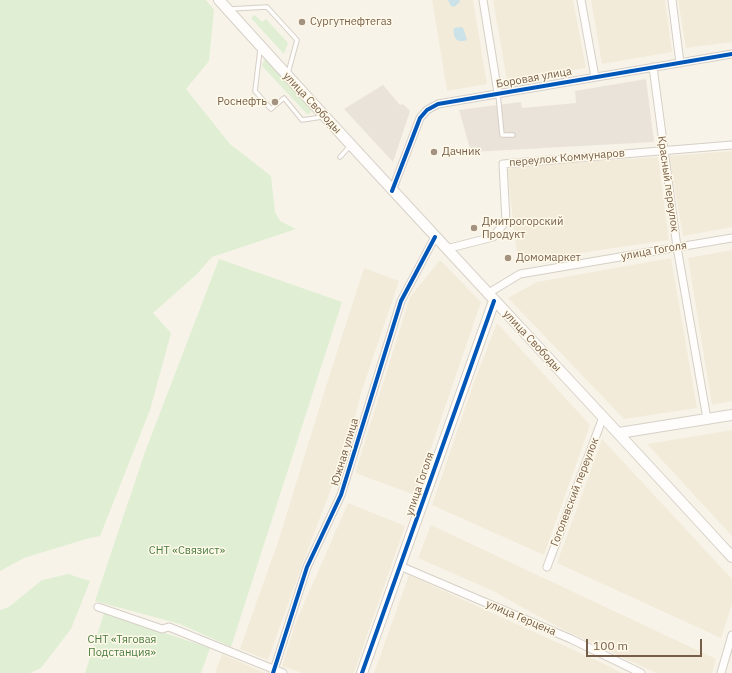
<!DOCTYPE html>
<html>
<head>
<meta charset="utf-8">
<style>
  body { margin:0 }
  #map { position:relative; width:732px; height:673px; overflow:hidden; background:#f7f3e9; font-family:"IBM Plex Sans",sans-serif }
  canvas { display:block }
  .scale { position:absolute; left:586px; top:639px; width:116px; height:18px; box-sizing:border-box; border:2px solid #765e48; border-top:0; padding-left:5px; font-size:12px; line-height:14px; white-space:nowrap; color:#765e48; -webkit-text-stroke:3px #fff9ea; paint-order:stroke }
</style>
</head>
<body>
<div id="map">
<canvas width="732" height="673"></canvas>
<div class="scale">100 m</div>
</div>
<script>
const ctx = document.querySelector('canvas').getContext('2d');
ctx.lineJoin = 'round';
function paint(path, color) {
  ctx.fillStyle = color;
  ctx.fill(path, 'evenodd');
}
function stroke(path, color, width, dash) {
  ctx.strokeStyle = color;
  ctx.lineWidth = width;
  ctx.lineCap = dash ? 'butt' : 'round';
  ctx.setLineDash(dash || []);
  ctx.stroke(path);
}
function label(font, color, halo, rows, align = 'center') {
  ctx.font = font + ' "IBM Plex Sans",sans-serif';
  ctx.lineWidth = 3;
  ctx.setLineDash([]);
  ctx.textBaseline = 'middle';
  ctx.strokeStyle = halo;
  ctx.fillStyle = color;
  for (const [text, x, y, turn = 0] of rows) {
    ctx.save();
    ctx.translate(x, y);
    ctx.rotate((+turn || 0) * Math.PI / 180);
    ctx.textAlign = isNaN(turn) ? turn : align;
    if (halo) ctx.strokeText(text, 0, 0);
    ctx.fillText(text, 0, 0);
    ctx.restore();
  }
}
paint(new Path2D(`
  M432,0h41l14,84 -40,7z
  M493,0h80l13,68 -79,13z
  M591,0h74l7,52 -70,12z
  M678,0h54v42l-46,6z
  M732,151v76l-49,9 -14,-80z
  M658,157l11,83 -151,22 -11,-93 56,-6z
  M732,250v151l-20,4 -24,-147z
  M671,258l26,150 -73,11 -116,-121 29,-16z
  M440,260l41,42 -66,193 -60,-22 55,-176z
  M364,268l35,13 -38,112 -12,48 -48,127 -33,92 -28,-11 39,-110 48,-156z
  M497,323l93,102 -46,130 -112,-50 43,-126z
  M732,430v106l-85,-92z
  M602,439l130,140v25l-11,34 -164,-75z
  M348,503l57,23 -51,147h-52l-20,-7 14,-44z
  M431,525l285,134 -4,14h-56l-96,-45 -67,-37 -75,-33z
  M409,575l191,87 22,11h-248z
  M222,654l43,19h-50z`), '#f3ebd9');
paint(new Path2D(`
  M646,79l8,63 -183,10 -12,-42 62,-8 1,6 54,-5 -1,-12z
  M383,85l17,20 3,-1 7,7 -17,51 -49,-53z`), '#eae3da');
paint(new Path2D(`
  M0,0h206l8,10 -5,51 -23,28 44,55 41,32 4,36 5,9 16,8 -84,28 -15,17 -44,39 18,20 -21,77 -50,126 -14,3 -62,19 -24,13z
  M255,15l7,7 4,-3 22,24 -4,11 -33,-36z
  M267,59l46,48 -4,7h-2l-45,-48 2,-6z
  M219,259l123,43 -111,345 -51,-23 -85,-23 50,-149z
  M68,574l22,7 -19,48 -30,39 -11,5h-30v-63l9,-3 33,-27z
  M104,613l106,35 -9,25h-116z`), '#e0efd3');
paint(new Path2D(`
  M448,0h12l-1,3 -5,4 -3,-1z
  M462,27l2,3 3,10c-10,4 -15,-3 -13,-12z`), '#cae2e8');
const lane = new Path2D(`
  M229,9l38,-2 30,33 -9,33
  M260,50l-5,41 16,18 13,-11 18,22 20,-3
  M498,94l4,41h11
  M340,157l10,-11`);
const street = new Path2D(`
  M483,0l15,93
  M581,0l14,77
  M672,0l8,63
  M653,67l24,180 30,172
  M392,191l28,-73 7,-8 11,-6 294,-50
  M446,249l47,-12 13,-16 -3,-57 229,-19
  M487,294l33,-20 212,-36
  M400,566l171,73 70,34
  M547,567l56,-150
  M98,607l64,22 7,-2 114,46
  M273,673l34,-106 34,-72 60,-194 34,-64
  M721,673l11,-38`);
const secondary = new Path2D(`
  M219,0c169,188 343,371 513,557
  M619,433l113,-18
  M362,673l132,-372`);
stroke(lane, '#d6cfc6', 5.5);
stroke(street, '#d6cfc6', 9);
stroke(secondary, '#d7d0c7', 12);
stroke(lane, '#fefdfc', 3.5);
stroke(street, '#fefdfc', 7);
stroke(secondary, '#fefdfc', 10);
stroke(new Path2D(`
  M392,191l28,-73 7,-8 11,-6 294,-50
  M273,673l34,-106 34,-72 60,-194 34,-64
  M362,673l132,-372`), '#0057b8', 4);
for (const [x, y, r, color] of [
  [302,22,4,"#a39280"],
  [275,102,4,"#a39280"],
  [434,152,4,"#a39280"],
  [474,228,4,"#a39280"],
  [508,258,4,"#a39280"]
]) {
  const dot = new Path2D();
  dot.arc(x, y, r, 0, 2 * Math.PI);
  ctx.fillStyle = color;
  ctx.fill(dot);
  stroke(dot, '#fff9ea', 1.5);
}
label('11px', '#765e48', '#fff9ea', [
  ["Сургутнефтегаз",310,22],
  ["Роснефть",267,102,"right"],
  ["Дачник",442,152],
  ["Дмитрогорский",482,222],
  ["Продукт",482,235],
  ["Домомаркет",516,258]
], 'left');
label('11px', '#765e48', '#fff9ea', [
  ["Боровая улица",534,78,-10],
  ["улица Свободы",312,103,47],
  ["переулок Коммунаров",567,158,-5],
  ["Красный переулок",668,184,82],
  ["улица Гоголя",654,251,-10],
  ["улица Свободы",532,341,47],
  ["Южная улица",345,452,-73],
  ["улица Гоголя",420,484,-71],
  ["Гоголевский переулок",575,492,-69],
  ["улица Герцена",521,618,23]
]);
label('11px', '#4a7c40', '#fff9ea', [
  ["СНТ «Связист»",187,551],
  ["СНТ «Тяговая",122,640],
  ["Подстанция»",122,653]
]);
</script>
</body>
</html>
